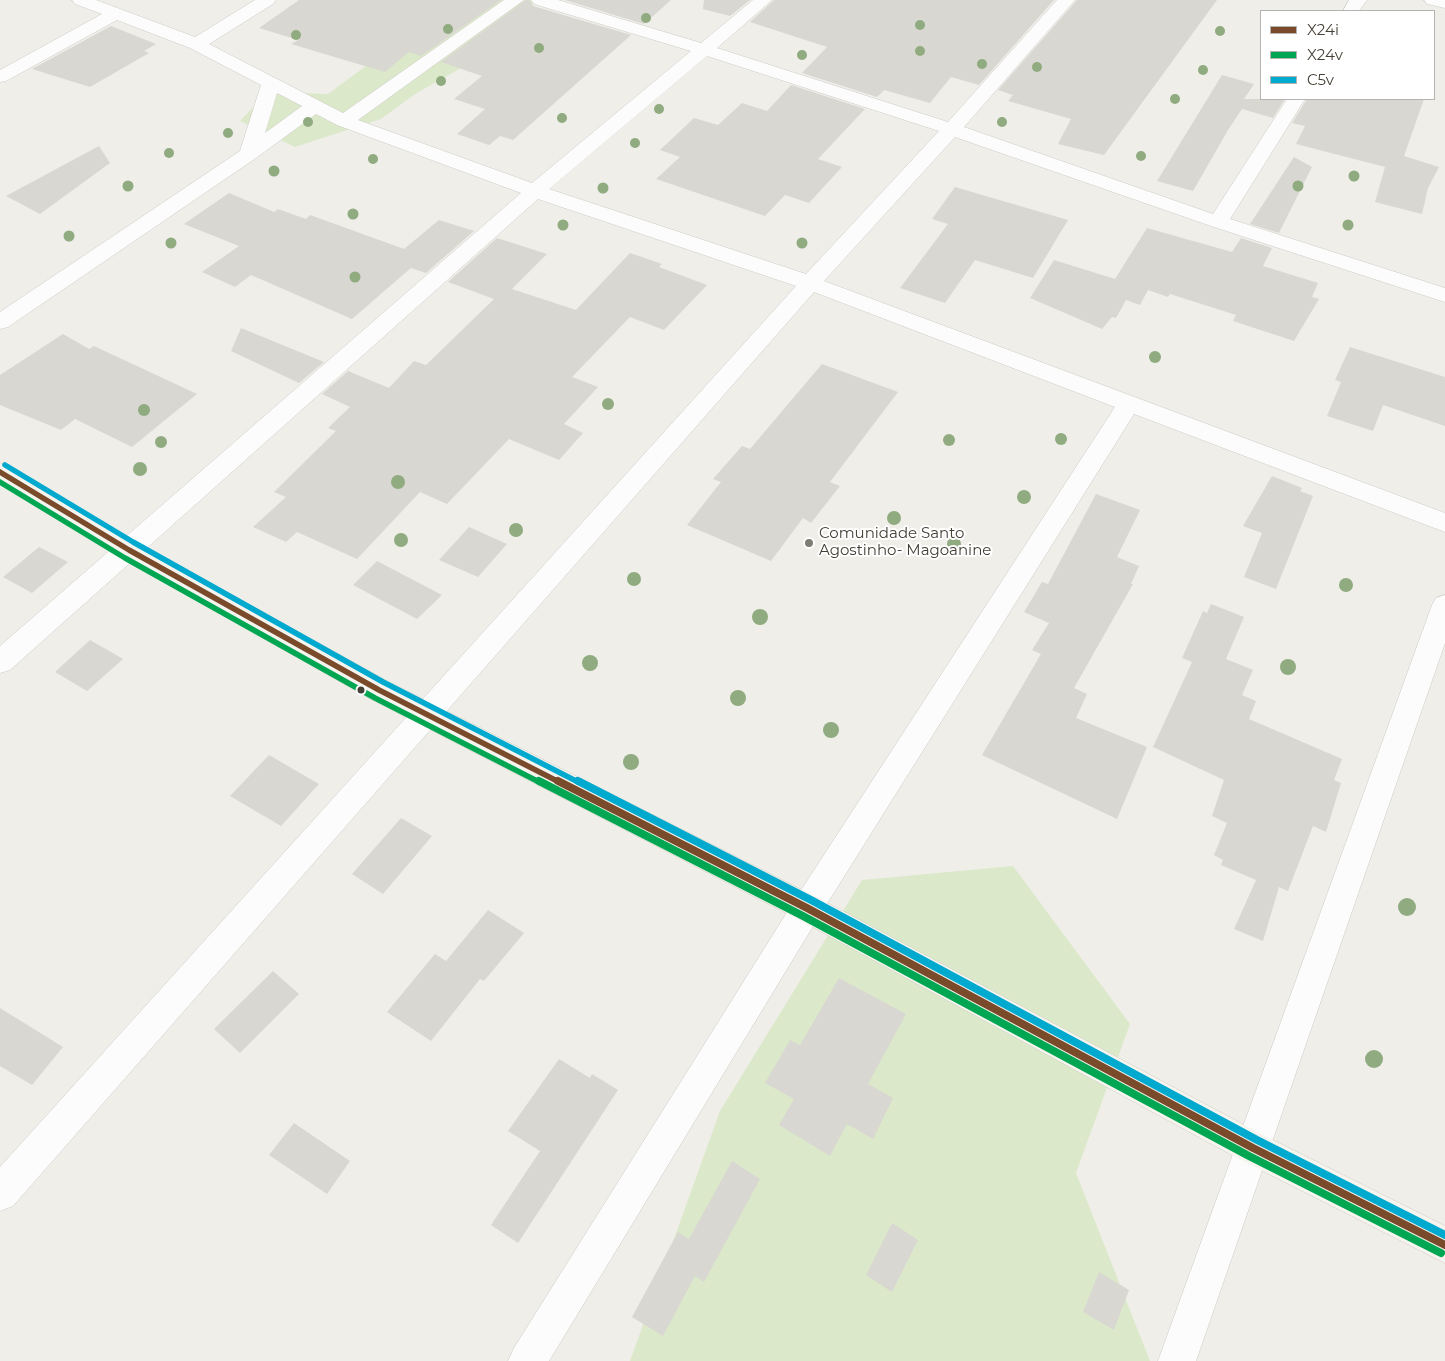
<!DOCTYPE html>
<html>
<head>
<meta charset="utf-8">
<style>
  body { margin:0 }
  #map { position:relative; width:1445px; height:1361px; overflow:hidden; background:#efeee9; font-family:Montserrat,sans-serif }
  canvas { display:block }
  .legend { position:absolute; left:1260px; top:10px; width:175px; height:90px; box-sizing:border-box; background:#fff; border:1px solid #b5b3af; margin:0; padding:6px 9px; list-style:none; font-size:15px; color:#454036 }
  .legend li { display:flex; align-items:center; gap:10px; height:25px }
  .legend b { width:25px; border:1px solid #b5b3af }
</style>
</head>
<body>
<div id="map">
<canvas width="1445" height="1361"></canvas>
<ul class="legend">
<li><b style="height:6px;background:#7a4b2a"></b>X24i</li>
<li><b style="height:6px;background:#00a651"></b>X24v</li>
<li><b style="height:6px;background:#00a9ce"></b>C5v</li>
</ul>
</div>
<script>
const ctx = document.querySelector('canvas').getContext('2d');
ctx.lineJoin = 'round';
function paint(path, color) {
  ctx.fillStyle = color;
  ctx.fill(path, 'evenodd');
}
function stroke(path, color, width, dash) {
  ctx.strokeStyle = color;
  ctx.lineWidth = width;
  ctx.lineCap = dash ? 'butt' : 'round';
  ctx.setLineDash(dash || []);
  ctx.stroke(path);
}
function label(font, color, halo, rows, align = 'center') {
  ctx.font = font + ' Montserrat,sans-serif';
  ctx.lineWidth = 4;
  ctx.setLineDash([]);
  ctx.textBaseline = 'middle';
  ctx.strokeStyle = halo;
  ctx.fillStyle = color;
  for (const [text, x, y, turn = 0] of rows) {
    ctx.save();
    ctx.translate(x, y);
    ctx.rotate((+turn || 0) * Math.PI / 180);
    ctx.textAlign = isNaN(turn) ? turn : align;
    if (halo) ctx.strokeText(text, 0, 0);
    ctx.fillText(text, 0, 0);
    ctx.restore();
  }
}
paint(new Path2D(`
  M455,0h84l-7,5 -2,24 -115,65 -34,25 -86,28 -55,-26 28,-29 60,2z
  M1013,866l117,158 -54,149 74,188h-520l90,-250 142,-231z`), '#dbe9ca');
paint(new Path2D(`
  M299,0h202l-80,56 -12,-4 -24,20 -94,-28 7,-4 -39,-12z
  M526,0h3l4,6 98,29 -118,105 -13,-4 -11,9 -32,-11 28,-25 -31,-10 28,-23 -41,-14z
  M565,0h106l-27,24z
  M704,0h46l-20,16 -27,-7z
  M774,0h280l-75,85 -28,-8 -21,26 -46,-13 -7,7 -75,-24 25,-26 -77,-25z
  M1077,0h140l-113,155 -46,-11 13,-25 -63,-18 5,-6 -15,-5z
  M111,26l45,18 -12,7 5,2 -59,34 -58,-18z
  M1222,75l32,9 -10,15h41l-12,19 -31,-9 -14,21 -35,61 -36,-10z
  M791,85l74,24 -47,50 24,8 -33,36 -24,-8 -20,21 -109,-37 24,-22 -20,-7 34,-32 24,7 24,-22 25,8z
  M1307,99h117l-20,57 35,11 -11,21 -6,26 -47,-12 10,-35 -89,-23 9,-18 -13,-3z
  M99,146l11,17 -70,51 -34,-18z
  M1294,157l18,10 -33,66 -29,-9z
  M955,187l113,33 -35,58 -58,-18 -30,43 -45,-15 48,-64 -16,-5z
  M229,193l45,19 4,-3 28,10 4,-4 94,34 35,-29 35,11 -48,42 -15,-5 -59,51 -101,-44 -16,12 -33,-15 37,-26 -55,-22z
  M1147,228l85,24 9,-14 31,10 -9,18 55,17 -6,14 7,2 -25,42 -61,-20 3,-6 -66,-21 -2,3 -20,-7 -8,15 -14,-5 -10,18 -4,-1 -10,12 -72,-31 24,-38 61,19z
  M497,238l50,16 -35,35 64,21 54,-57 32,11 -3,3 48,18 -43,45 -34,-13 -58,60 26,10 -34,37 19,9 -24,27 -50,-21 -62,65 -27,-12 -63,67 -60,-27 -11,10 -33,-15 33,-30 -12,-5 62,-61 -8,-3 22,-21 -28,-13 26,-23 41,17 25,-27 12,4 68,-66 -46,-17z
  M241,328l83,34 -25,21 -68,-32z
  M63,334l26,15 5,-3 103,48 -65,53 -57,-28 -14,11 -61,-25v-30z
  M1350,347l95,30v49l-62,-21 -10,26 -46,-15 14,-34 -6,-2z
  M822,364l76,28 -68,90 10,4 -29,37 -8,-5 -32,43 -84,-36 34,-43 -8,-3 29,-33 8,3z
  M1272,476l30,12 -2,3 13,5 -37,93 -32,-12 18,-44 -19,-7z
  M1096,494l44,16 -23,47 22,9 -8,18h2l-59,104 13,6 -11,24 71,29 -30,72 -135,-64 59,-101 -9,-4 17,-27 -25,-11 18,-30 6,2z
  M469,527l38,17 -29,33 -39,-17z
  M39,547l29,15 -36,31 -29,-16z
  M377,561l65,34 -25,24 -64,-34z
  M1211,604l33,13 -18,42 27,11 -11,25 14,6 -7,18 93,40 -8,21 7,3 -15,49 -13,-6 -25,65 -9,-4 -16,54 -29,-12 22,-49 -35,-15 2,-5 -9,-5 13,-32 -15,-7 12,-36 -71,-33 39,-85 -10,-4 21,-47 4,2z
  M90,640l33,19 -36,32 -32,-19z
  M269,755l50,29 -38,42 -51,-30z
  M401,818l31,18 -49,58 -31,-20z
  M488,910l36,23 -40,48 -4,-2 -49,62 -44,-29 48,-58 11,7z
  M273,971l26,23 -59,59 -26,-24z
  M839,978l67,36 -38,70 25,14 -20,41 -26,-15 -17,32 -51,-31 15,-26 -29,-16 25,-43 10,5z
  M0,1008l63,39 -31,38 -32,-19z
  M559,1059l31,19 2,-4 26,16 -100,153 -27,-18 49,-74 -32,-20z
  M294,1123l56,38 -23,33 -58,-39z
  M732,1161l28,18 -56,103 -9,-6 -32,60 -31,-19 46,-85 11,7z
  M892,1223l26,17 -26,52 -26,-17z
  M1099,1272l30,18 -15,40 -31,-18z`), '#d9d7d1');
const street = new Path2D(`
  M72,0h24l99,37 60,-37h21l-3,4 -64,40 134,69 161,-113h20l-166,120 174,63 159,-132 -157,-47 -3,-4h27l143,43 52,-43h19l-55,48 231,74 109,-122h18l-111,127 249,87 74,-115h18l-75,120 215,69v14l-234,-76 -256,-89 -131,144 621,232v19l-311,-118 -316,504 -269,443h-41l6,-13 282,-450 319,-491 -301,-115 -801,914 -13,5v-44l796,-881 -258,-87 -528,471 -10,3v-27l521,-453 -184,-68 -21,-11 -60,44 -248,169 -8,2v-17l240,-161 21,-66 -71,-37 -73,-28 -111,61 -6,1v-12l102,-56 -27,-10zM707,56l232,75 -133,143 -257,-85zM277,93l25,13 -37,27z
  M1349,0h18l-8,11h-16z
  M1424,0h21v8l-18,-4z
  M1445,595v48l-249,718h-38l274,-756 4,-7z`);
const secondary = new Path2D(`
  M0,463l9,3 129,77 251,139 429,216 447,238 180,90v37l-204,-103 -445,-242 -427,-220 -249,-141 -120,-74z`);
stroke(street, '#cccac5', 1);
stroke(secondary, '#cecbc1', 1);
paint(street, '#fdfcfc');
paint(secondary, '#f6f4ee');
stroke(new Path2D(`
  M0,472l129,78 250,140 182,93`), '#7a4b2a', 5.5);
stroke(new Path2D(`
  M558,781l249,127 446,240 192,97`), '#7a4b2a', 8);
stroke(new Path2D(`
  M0,482l125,76 250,140 166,85`), '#00a651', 5.5);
stroke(new Path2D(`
  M539,781l264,135 446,240 192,97`), '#00a651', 8);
stroke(new Path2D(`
  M5,465l128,77 250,140 197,101`), '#00a9ce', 5.5);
stroke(new Path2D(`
  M578,781l233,119 446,240 188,95`), '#00a9ce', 8);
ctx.fillStyle = '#90ab80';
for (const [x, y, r] of [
  [646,18,5],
  [920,25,5],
  [448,29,5],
  [1220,31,5],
  [296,35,5],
  [539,48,5],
  [920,51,5],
  [802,55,5],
  [982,64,5],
  [1037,67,5],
  [1203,70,5],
  [441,81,5],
  [1175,99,5],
  [659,109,5],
  [562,118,5],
  [308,122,5],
  [1002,122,5],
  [228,133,5],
  [635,143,5],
  [169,153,5],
  [1141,156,5],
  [373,159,5],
  [274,171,5.5],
  [1354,176,5.5],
  [128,186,5.5],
  [1298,186,5.5],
  [603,188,5.5],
  [353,214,5.5],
  [563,225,5.5],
  [1348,225,5.5],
  [69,236,5.5],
  [171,243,5.5],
  [802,243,5.5],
  [355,277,5.5],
  [1155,357,6],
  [608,404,6],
  [144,410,6],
  [1061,439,6],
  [949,440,6],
  [161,442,6],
  [140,469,7],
  [398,482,7],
  [1024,497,7],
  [894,518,7],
  [516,530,7],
  [401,540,7],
  [954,544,7],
  [634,579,7],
  [1346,585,7],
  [760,617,8],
  [590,663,8],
  [1288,667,8],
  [738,698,8],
  [831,730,8],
  [631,762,8],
  [1407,907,9],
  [1374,1059,9]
]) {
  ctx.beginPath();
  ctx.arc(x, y, r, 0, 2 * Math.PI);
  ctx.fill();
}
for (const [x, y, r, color] of [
  [809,543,5,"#807d75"],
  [361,690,4.5,"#454036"]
]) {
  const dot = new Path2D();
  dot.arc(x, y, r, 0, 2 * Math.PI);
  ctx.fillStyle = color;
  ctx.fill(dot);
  stroke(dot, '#fff', 2);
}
label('15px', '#454036', '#fff', [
  ["Comunidade Santo",819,534],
  ["Agostinho- Magoanine",819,551]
], 'left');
</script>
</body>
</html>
